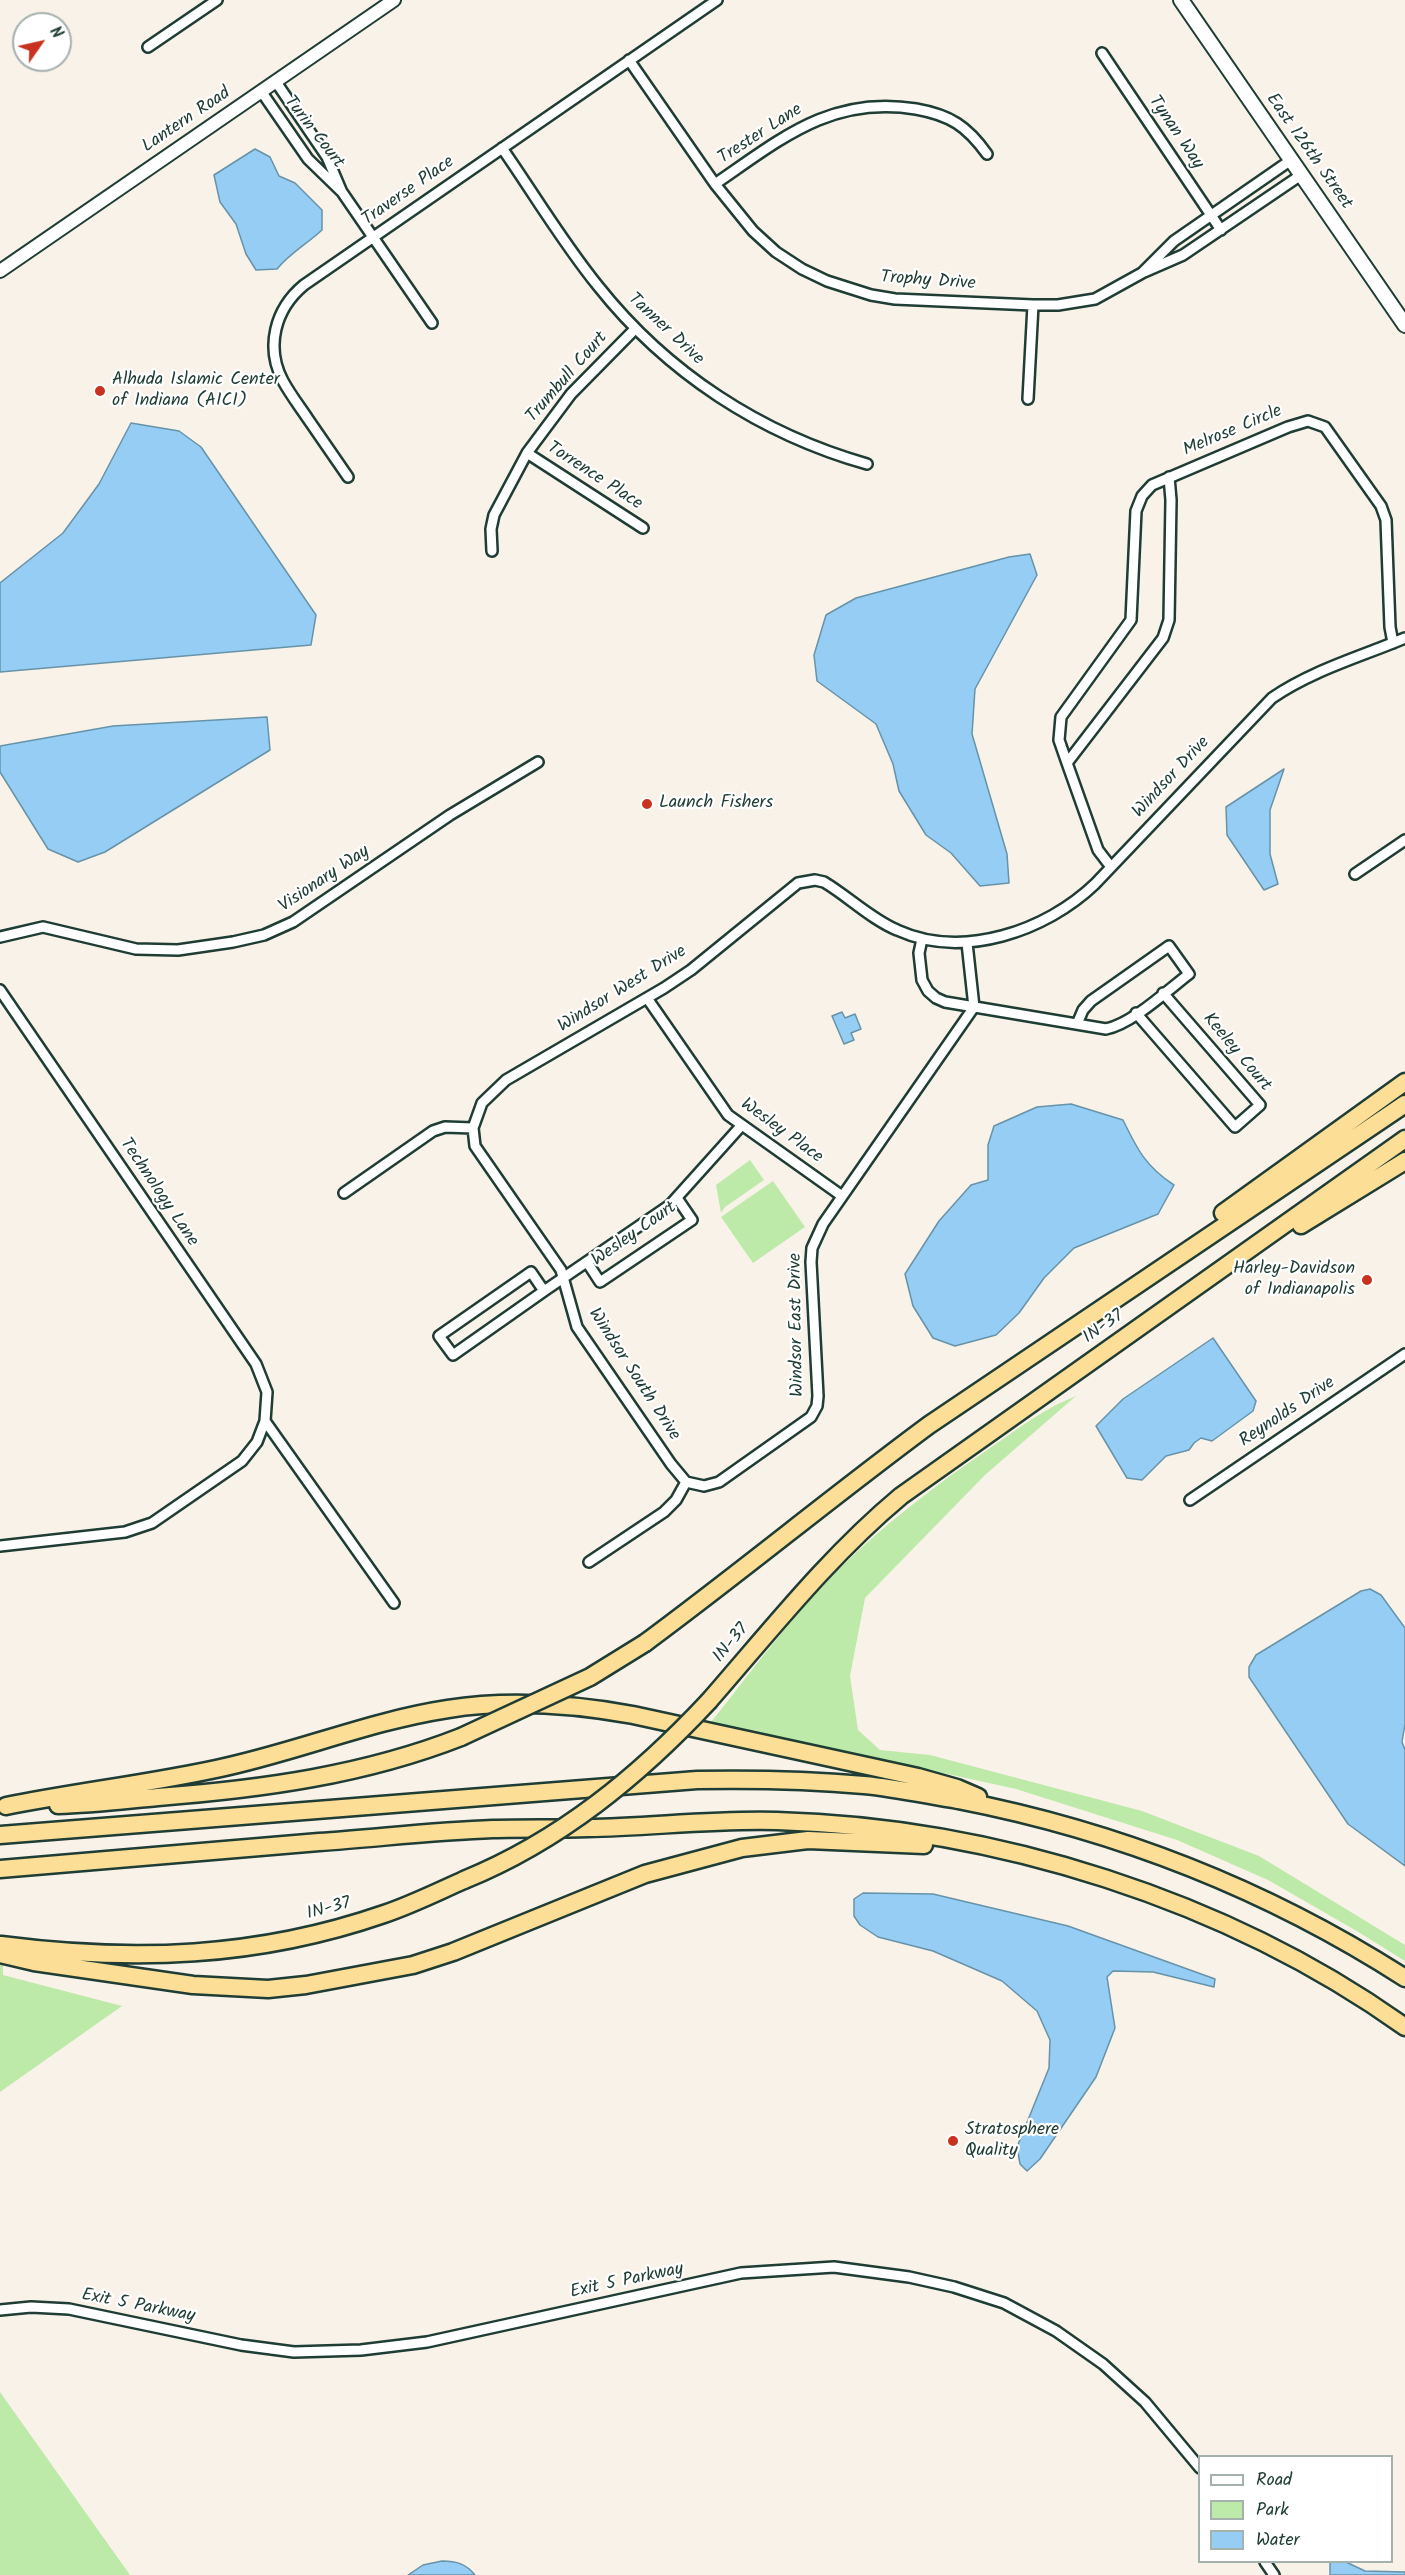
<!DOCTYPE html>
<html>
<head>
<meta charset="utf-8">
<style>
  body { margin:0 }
  #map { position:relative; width:1405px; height:2575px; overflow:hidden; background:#f9f2e9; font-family:Kalam,sans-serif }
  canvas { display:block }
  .legend { position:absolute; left:1198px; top:2455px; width:195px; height:108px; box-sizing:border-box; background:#fff; border:2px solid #a5b1ae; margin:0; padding:8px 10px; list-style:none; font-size:18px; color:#1f3d34 }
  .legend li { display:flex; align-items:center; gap:12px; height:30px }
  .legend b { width:30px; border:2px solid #a5b1ae }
  .north { position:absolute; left:12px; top:12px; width:60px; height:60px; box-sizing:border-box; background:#fff; border:2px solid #a5b1ae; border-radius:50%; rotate:56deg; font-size:16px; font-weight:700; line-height:24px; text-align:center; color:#1f3d34 }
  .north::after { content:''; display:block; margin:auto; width:21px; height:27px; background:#c8321e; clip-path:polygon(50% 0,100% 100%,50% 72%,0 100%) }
</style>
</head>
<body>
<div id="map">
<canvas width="1405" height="2575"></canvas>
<ul class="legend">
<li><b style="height:8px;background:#fff"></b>Road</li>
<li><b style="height:16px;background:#bdeaa8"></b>Park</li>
<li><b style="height:16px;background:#96cdf5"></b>Water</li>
</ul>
<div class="north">N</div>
</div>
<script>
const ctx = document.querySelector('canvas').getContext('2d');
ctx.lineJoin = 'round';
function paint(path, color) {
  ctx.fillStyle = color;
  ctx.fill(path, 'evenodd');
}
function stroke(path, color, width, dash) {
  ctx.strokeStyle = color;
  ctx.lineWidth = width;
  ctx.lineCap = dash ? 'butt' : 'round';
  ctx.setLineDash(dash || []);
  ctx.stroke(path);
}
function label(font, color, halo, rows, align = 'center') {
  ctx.font = font + ' Kalam,sans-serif';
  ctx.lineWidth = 4.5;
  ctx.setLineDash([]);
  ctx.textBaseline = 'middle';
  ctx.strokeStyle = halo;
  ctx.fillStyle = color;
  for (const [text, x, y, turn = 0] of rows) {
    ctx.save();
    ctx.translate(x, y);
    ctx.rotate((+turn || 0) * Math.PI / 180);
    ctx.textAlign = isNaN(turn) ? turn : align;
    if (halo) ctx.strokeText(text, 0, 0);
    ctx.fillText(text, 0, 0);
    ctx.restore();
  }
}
paint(new Path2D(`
  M750,1160l14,20 -39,27 -4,6 -5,-28z
  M773,1181l32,46 -52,36 -32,-46z
  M1076,1396l-91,79 -120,123 -15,78 8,54 22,20 50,5 212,56 117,45 146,89v16l-50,-31 -87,-50 -91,-40 -161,-51 -305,-67c42,-52 81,-107 129,-154 46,-45 97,-84 150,-120 28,-19 54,-40 86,-52z
  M0,1964l3,1v10l119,31 -122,86z
  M0,2392l130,183h-130z`), '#bdeaa8');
const water = new Path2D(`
  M255,149l15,8 9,19 16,7 27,27v20c-15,14 -32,23 -45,39l-21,1 -10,-16 -10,-30 -16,-22 -6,-27z
  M131,423l48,8 22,16 115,168 -5,30 -311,27v-89l63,-50 36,-49z
  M1030,554l7,21 -62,114 -3,45 35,120 2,29 -29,3 -29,-33 -25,-18 -27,-44 -6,-27 -17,-40 -59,-43 -3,-26 12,-40 30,-17 153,-41z
  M267,717l3,33 -165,102 -27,10 -30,-13 -48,-77v-26l113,-20z
  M1284,769l-14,41v44l8,30 -14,6 -37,-55 -1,-28z
  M842,1012l3,6 10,-4 6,15 -10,4 3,7 -10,4 -12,-28z
  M1071,1104l52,16c14,29 23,47 51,65l-16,29 -84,34 -30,30 -25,35 -23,22 -41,11 -22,-8 -20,-32 -8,-32 34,-53 32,-36 17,-5v-35l6,-19 43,-19z
  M1213,1338l43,63 -3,10 -41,30 -11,-3 -7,5 -5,7 -23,6 -24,24 -15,-2 -31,-52 27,-27z
  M1370,1589l11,6 24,33v96l-3,18 3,8v116l-57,-42 -99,-147v-10l7,-12 105,-64z
  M863,1893l70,1 135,32 147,53 -1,8 -61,-15 -40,-1 -6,6 8,51 -19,49 -56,82 -13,12 -7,-7 -3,-17 32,-79 1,-28 -13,-29 -35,-30 -69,-30 -55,-14 -18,-12 -6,-9v-17z
  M442,2561c15,0 24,3 33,14h-67l15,-10z
  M1330,2562h16l19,9 40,1v3h-75z`);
paint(water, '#96cdf5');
stroke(water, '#6693a8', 1.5);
const minor = new Path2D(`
  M148,47l69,-47
  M1102,53l119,177
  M629,60l86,124 38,47 23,21 26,17 25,12 44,14 24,4 138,6h25l37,-6 47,-26 32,-32 117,-81
  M276,82l51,75 14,33
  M261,91l47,68 34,33 90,131
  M502,148c32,46 61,95 96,138 69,87 163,148 269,178
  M715,184c66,-45 116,-89 201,-75 34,6 51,17 71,45
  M1144,272l39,-17 118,-80
  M1028,399l5,-94
  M527,453l116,75
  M348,477c-13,-19 -26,-38 -40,-58 -8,-12 -18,-25 -25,-38 -18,-34 -8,-72 21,-96l413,-285
  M492,551l-1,-22 3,-14 33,-62 44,-59 64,-65
  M1067,763l-8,-23 2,-23 70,-97 5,-109 6,-15 10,-11 136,-58 20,-6 17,6 56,79 5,14 4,107 3,16
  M1111,867l-13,-17 -31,-87 96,-125 6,-18 2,-120 -2,-23
  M1355,874l50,-34
  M0,937l43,-10 93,22 42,1 55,-8 31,-7 29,-13 157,-107 88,-53
  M922,939l-3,14 3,27 6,11 8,7 9,4 161,27c26,-5 62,-39 83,-55l-20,-28 -78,55 -8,9 -6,14
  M0,990l256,374 11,28 -2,29 129,182
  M647,998l81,117 114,81
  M1136,1013l99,114 25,-22 -97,-112
  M473,1128l2,18 86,124 16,57 94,137 15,18
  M344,1193l89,-62 12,-4 28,1 9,-25 24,-23 158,-92 27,-18 107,-87 17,-3 9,2c25,15 47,37 73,48 66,30 149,1 198,-46l177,-186c41,-28 88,-41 133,-60
  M587,1262l13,20 92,-62 -15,-22
  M531,1272l13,19 -91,64 -14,-19z
  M544,1291l126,-86 71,-79
  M1190,1500l215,-146
  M0,1546l125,-14 27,-9 90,-62 15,-19 8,-21
  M589,1562l75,-50 12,-12 10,-18 18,4 15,-4 92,-65 6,-11 1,-10 -7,-134 1,-14 11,-24 151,-217 -7,-64
  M0,2310l31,-3 38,2 172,36 53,7 67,-2 66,-8 314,-69 93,-6 75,10 45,10 50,16 52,28 47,33 42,38 55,66
  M1265,2562l9,13`);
const tertiary = new Path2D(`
  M0,271l394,-271`);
const secondary = new Path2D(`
  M1181,0l224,325`);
const motorway = new Path2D(`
  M1223,1213l182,-131
  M1301,1225l104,-64
  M645,1643c96,-71 188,-147 284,-218l476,-321
  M709,1701c62,-71 120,-145 192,-205l504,-357
  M58,1805c34,-1 67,-5 100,-8 104,-8 206,-22 303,-60
  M6,1806c70,-14 140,-22 210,-37 78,-16 153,-48 232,-60 63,-10 124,-5 185,6l285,62 39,11 21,9
  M0,1835l697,-55c56,-1 111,0 167,5 32,3 63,10 94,15 160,31 310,90 447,178
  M0,1869c106,-9 213,-18 319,-27 58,-4 116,-11 174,-13 32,-1 64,0 95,-1 63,-1 126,-9 189,-7 218,6 450,79 628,206
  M1,1945c132,17 256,13 383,-31 27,-9 53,-22 80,-34
  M0,1954l34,8 159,23 75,4 38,-4 107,-20 40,-13 192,-78 97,-26 66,-8 116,5`);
stroke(minor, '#1f3d34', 14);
stroke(tertiary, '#1f3d34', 16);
stroke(secondary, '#1f3d34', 18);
stroke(motorway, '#1f3d34', 21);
stroke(minor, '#fff', 9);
stroke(tertiary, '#fff', 12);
stroke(secondary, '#fff', 14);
stroke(motorway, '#fcde96', 16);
const motorwayBridge = new Path2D(`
  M461,1737l129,-60 55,-34
  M464,1880c96,-39 175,-104 245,-179`);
stroke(motorwayBridge, '#1f3d34', 21, []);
stroke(motorwayBridge, '#fcde96', 16);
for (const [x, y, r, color] of [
  [100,391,6,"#c8321e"],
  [647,804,6,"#c8321e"],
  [1367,1280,6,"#c8321e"],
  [953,2141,6,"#c8321e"]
]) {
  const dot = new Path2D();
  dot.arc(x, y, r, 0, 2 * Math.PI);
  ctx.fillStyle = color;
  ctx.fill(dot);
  stroke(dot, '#fff', 2);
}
label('18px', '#1f3d34', '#fff', [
  ["Lantern Road",187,121,-34],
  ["Turin Court",313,133,52],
  ["Tynan Way",1175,133,56],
  ["Trester Lane",761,135,-33],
  ["East 126th Street",1308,152,55],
  ["Traverse Place",409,192,-35],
  ["Trophy Drive",928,282,4],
  ["Tanner Drive",665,330,43],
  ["Trumbull Court",568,378,-49],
  ["Melrose Circle",1233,432,-23],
  ["Torrence Place",594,477,33],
  ["Windsor Drive",1172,778,-47],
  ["Visionary Way",325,880,-34],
  ["Windsor West Drive",623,990,-32],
  ["Keeley Court",1236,1053,50],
  ["Wesley Place",781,1132,36],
  ["Technology Lane",158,1193,56],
  ["Wesley Court",635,1235,-35],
  ["Windsor East Drive",798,1325,-91],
  ["IN-37",1104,1328,-35],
  ["Windsor South Drive",633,1375,57],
  ["Reynolds Drive",1288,1413,-34],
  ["IN-37",732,1644,-50],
  ["IN-37",329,1910,-15],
  ["Exit 5 Parkway",627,2282,-12],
  ["Exit 5 Parkway",138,2307,11]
]);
label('18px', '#1f3d34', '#fff', [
  ["Alhuda Islamic Center",112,381],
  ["of Indiana (AICI)",112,402],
  ["Launch Fishers",659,804],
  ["Harley-Davidson",1355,1270,"right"],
  ["of Indianapolis",1355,1291,"right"],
  ["Stratosphere",965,2131],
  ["Quality",965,2152]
], 'left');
</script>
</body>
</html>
